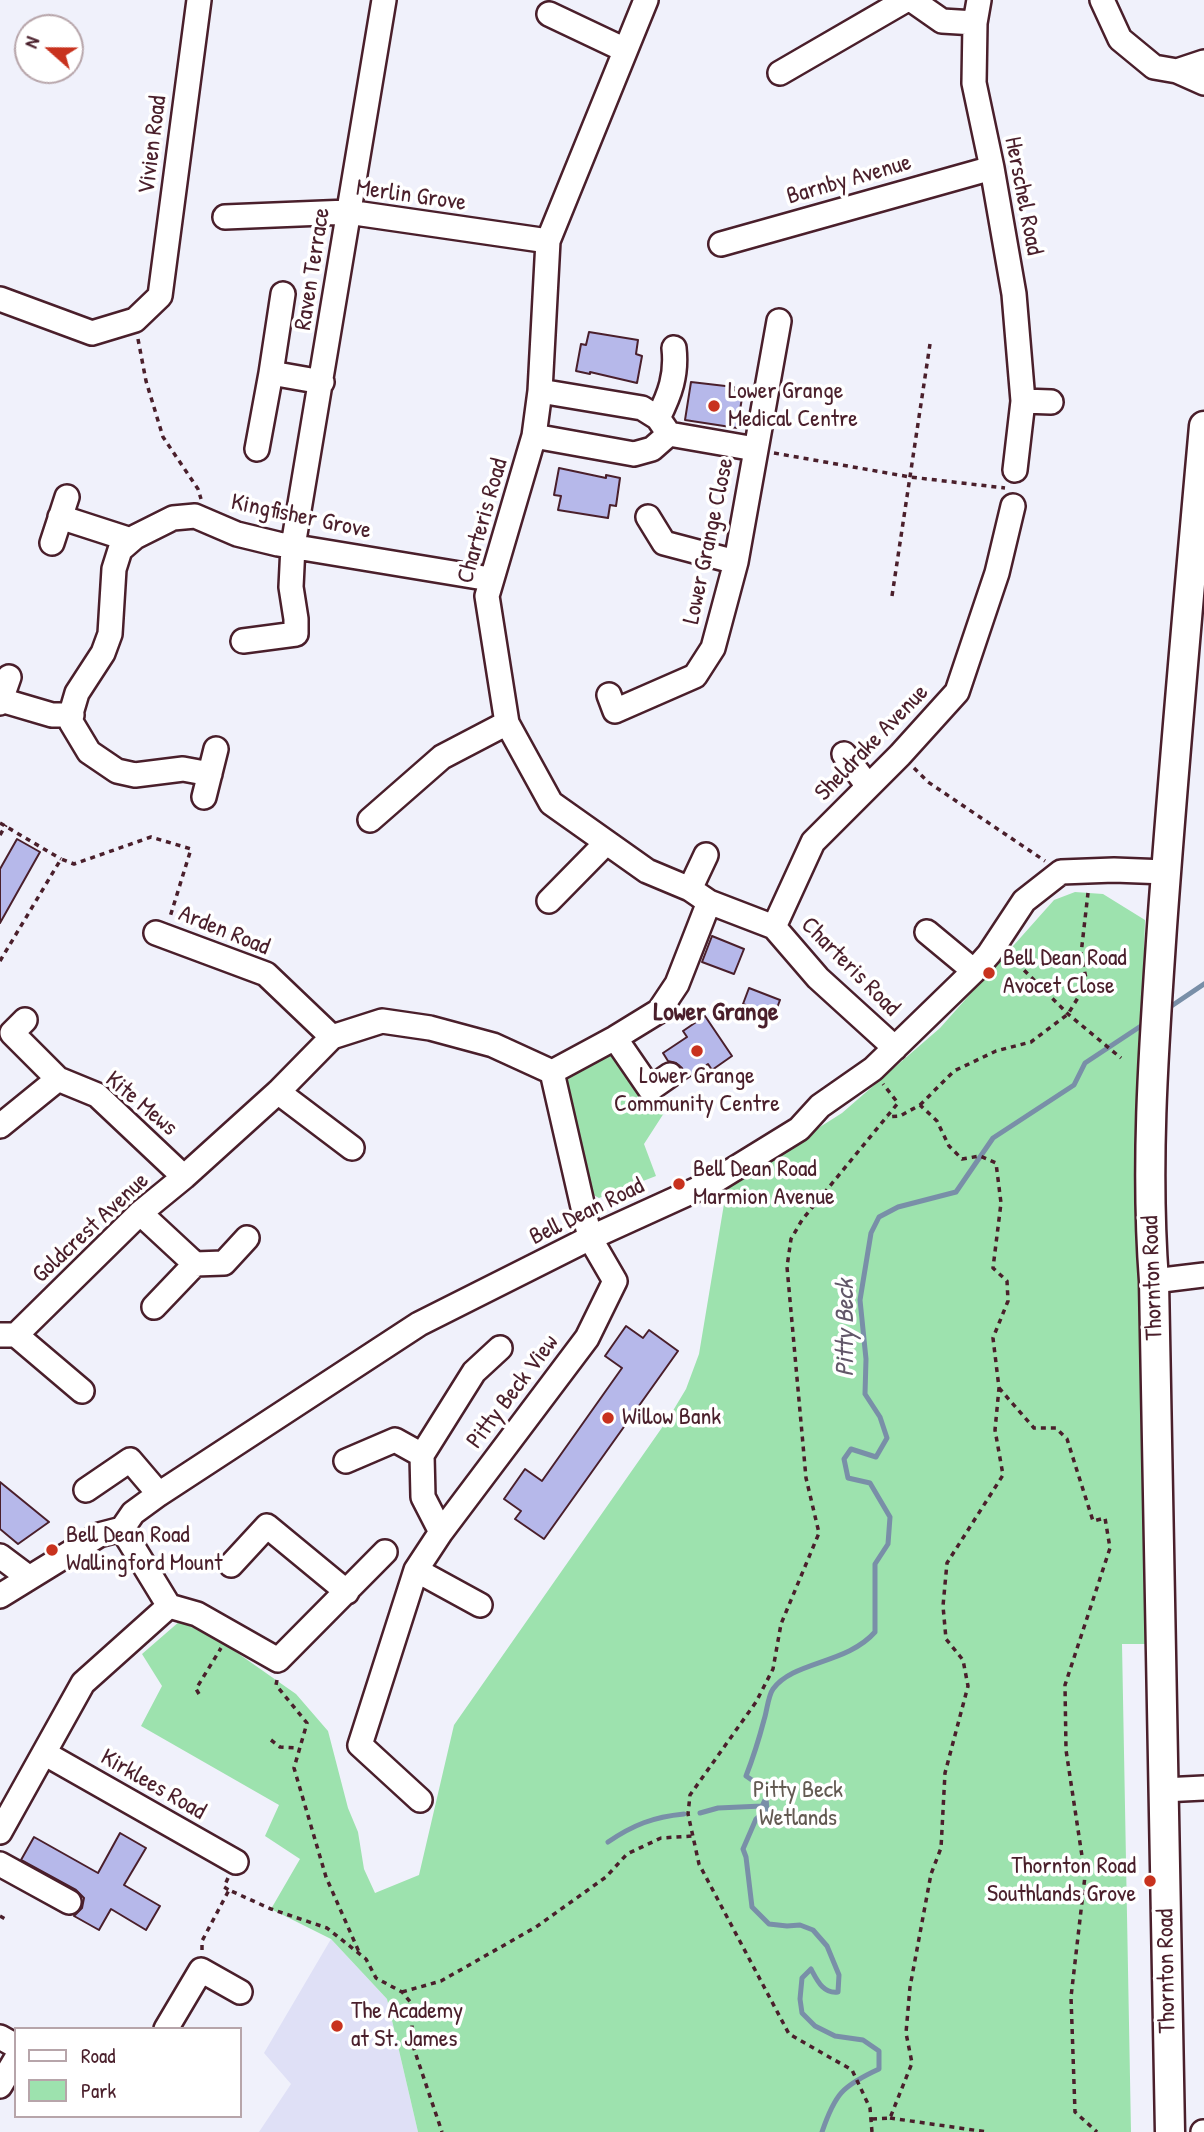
<!DOCTYPE html>
<html>
<head>
<meta charset="utf-8">
<style>
  body { margin:0 }
  #map { position:relative; width:1204px; height:2132px; overflow:hidden; background:#f0f1fb; font-family:"Patrick Hand",sans-serif }
  canvas { display:block }
  .legend { position:absolute; left:14px; top:2027px; width:228px; height:91px; box-sizing:border-box; background:#fff; border:2px solid #b7a5aa; margin:0; padding:9px 12px; list-style:none; font-size:21px; color:#4a1f2b }
  .legend li { display:flex; align-items:center; gap:14px; height:35px }
  .legend b { width:35px; border:2px solid #b7a5aa }
  .north { position:absolute; left:14px; top:14px; width:70px; height:70px; box-sizing:border-box; background:#fff; border:2px solid #b7a5aa; border-radius:50%; rotate:291deg; font-size:19px; font-weight:700; line-height:28px; text-align:center; color:#4a1f2b }
  .north::after { content:''; display:block; margin:auto; width:24px; height:32px; background:#c8321e; clip-path:polygon(50% 0,100% 100%,50% 72%,0 100%) }
</style>
</head>
<body>
<div id="map">
<canvas width="1204" height="2132"></canvas>
<ul class="legend">
<li><b style="height:9px;background:#fff"></b>Road</li>
<li><b style="height:19px;background:#9de2ae"></b>Park</li>
</ul>
<div class="north">N</div>
</div>
<script>
const ctx = document.querySelector('canvas').getContext('2d');
ctx.lineJoin = 'round';
function paint(path, color) {
  ctx.fillStyle = color;
  ctx.fill(path, 'evenodd');
}
function stroke(path, color, width, dash) {
  ctx.strokeStyle = color;
  ctx.lineWidth = width;
  ctx.lineCap = dash ? 'butt' : 'round';
  ctx.setLineDash(dash || []);
  ctx.stroke(path);
}
function label(font, color, halo, rows, align = 'center') {
  ctx.font = font + ' "Patrick Hand",sans-serif';
  ctx.lineWidth = 7;
  ctx.setLineDash([]);
  ctx.textBaseline = 'middle';
  ctx.strokeStyle = halo;
  ctx.fillStyle = color;
  for (const [text, x, y, turn = 0] of rows) {
    ctx.save();
    ctx.translate(x, y);
    ctx.rotate((+turn || 0) * Math.PI / 180);
    ctx.textAlign = isNaN(turn) ? turn : align;
    if (halo) ctx.strokeText(text, 0, 0);
    ctx.fillText(text, 0, 0);
    ctx.restore();
  }
}
paint(new Path2D(`
  M331,1939l56,60 31,133h-159l32,-48 -27,-31z`), '#dfe0f6');
paint(new Path2D(`
  M1075,892l28,2 42,26 -8,254 9,470h-24l9,488h-713l-31,-133 -56,-60 -60,-30 29,-50 -35,-23 14,-31 -138,-79 21,-40 -20,-32 38,-33 46,24 70,49 32,37 20,77 10,24 6,37 11,24 44,-18 35,-150 214,-306 18,-30 13,-35 28,-168 115,-73 98,-85 114,-128z
  M616,1051l48,62 -20,31 12,32 -57,22 -9,-5 -6,-12 -18,-101 3,-7z`), '#9de2ae');
stroke(new Path2D(`
  M1167,1009l37,-25
  M700,1813l18,-5 44,-2 3,-6
  M608,1842c25,-17 45,-25 76,-28
  M822,2132c13,-38 20,-46 57,-63v-18l-16,-11 -28,-4 -20,-10 -13,-13 -2,-14 2,-21 9,-9c6,11 12,25 27,23l1,-17 -12,-29 -14,-16 -13,-5 -13,1 -18,-2 -17,-17 -6,-50 -3,-8 13,-30 11,-10 -2,-20 -19,-13c7,-18 13,-37 18,-56 3,-9 4,-24 9,-31 20,-28 74,-25 102,-57v-68l13,-20 2,-27 -20,-34 -22,-5 -4,-19 7,-10 25,8 11,-19 -7,-21 -15,-23 1,-35 -6,-59 11,-67 8,-16 19,-10 58,-15 37,-54 81,-53 11,-22 62,-41`), '#798fa8', 5);
const building = new Path2D(`
  M589,332l49,8 -2,14 6,2 -5,27 -47,-11v2l-14,-3 5,-27 5,1z
  M691,382l43,5 -1,3 10,2 -6,36 -52,-8z
  M559,468l47,10v-3l14,3 -4,28 -6,-1 -2,13 -50,-8 3,-14 -7,-1z
  M17,839l23,13 -40,71v-54z
  M712,936l32,13 -10,25 -32,-12z
  M749,988l31,12 -6,16 -31,-12z
  M705,1016l27,40 -20,14 -4,-6 -26,18 2,-8 -2,-6 -6,-5 -8,-2 -5,-8 24,-16 -4,-6z
  M626,1326l17,12 6,-8 29,21 -134,188 -29,-20 6,-8 -17,-12 21,-30 17,12 80,-113 -17,-12z
  M0,1482l49,40 -31,22 -18,-15z
  M120,1833l26,15 -22,37 36,21 -14,24 -35,-21 -12,21 -25,-14 8,-8 2,-10 -8,-8 -55,-30 13,-23 64,36z`);
paint(building, '#b6b8ea');
stroke(building, '#4a1f2b', 2);
const minor = new Path2D(`
  M646,0l-98,241 -8,150 -6,45 -47,160 20,127 44,80 96,68 43,18 19,13 65,25 44,51 77,70
  M912,0l30,21 33,2
  M979,0l-4,23 -1,60 18,85 22,126 9,107 -8,69
  M1102,0l18,39 34,28 23,4 27,12
  M549,14l76,36
  M1177,71l27,-9
  M780,73l126,-73
  M225,217l123,-5 200,29
  M721,244l271,-76
  M283,294l-12,79 51,9
  M0,299l92,34 43,-13 25,-24 39,-296
  M540,391l102,17 16,10 11,16 86,15
  M1023,401l28,1
  M658,418c12,-24 19,-43 16,-70
  M534,436l100,18 18,-5 17,-15
  M257,449l14,-76
  M60,517l71,23
  M648,517l16,26 72,19
  M52,543l15,-46
  M243,641l53,-7v-15l-5,-32 2,-41 91,-546
  M609,695l6,16 80,-35 18,-28 23,-86 43,-241
  M1,700l51,15h20
  M0,703l9,-26
  M844,754l24,32
  M210,774l-27,-5 -48,6 -18,-4 -28,-19 -18,-30 1,-12 5,-17 26,-40 7,-19 4,-65 6,-19 15,-13 38,-19 22,-2 42,18 41,10 212,35
  M204,797l12,-48
  M370,820l72,-63 65,-34
  M690,889l16,-34
  M549,901l57,-58
  M774,927l39,-85 87,-87 57,-63 40,-119 16,-67
  M927,932l47,39
  M156,933l110,41 66,63
  M25,1020l-13,13 46,46 39,16 87,82
  M615,1038l35,51 20,-14
  M552,1072l63,-34 44,-27 18,-27 32,-82
  M278,1092l74,56
  M0,1126l58,-47
  M140,1213l55,51 29,-1 23,-25
  M1154,1281l50,-6
  M154,1307l41,-43
  M0,1335h16l124,-122 44,-36 94,-85 54,-55 50,-16 48,7 63,17 59,27 38,166 25,43 -28,57 -146,194 -25,38 -56,175 60,55
  M16,1335l66,56
  M422,1455l52,-83 26,-24
  M346,1461l49,-21 27,15 1,42 18,35
  M86,1490l44,-30 29,34
  M122,1529l47,77
  M0,1556l28,21
  M231,1565l36,-39 80,66
  M416,1570l64,35
  M0,1596l99,-61 23,-6 11,-16 26,-19 260,-170 171,-86 123,-56 86,-53 21,-23 53,-37 101,-98 15,-17 35,-53 37,-29 53,-2 52,2
  M169,1606l28,8 81,46 107,-108
  M44,1753l192,109
  M1163,1790l41,-2
  M0,1832l83,-149 86,-77
  M0,1864l69,38
  M166,2029l35,-59 39,22
  M0,2037l16,9
  M0,2086l16,-27
  M1203,2132h1`);
const major = new Path2D(`
  M1170,2132l-16,-851c-9,-118 0,-236 8,-354 12,-167 27,-334 42,-501`);
stroke(minor, '#4a1f2b', 28);
stroke(major, '#4a1f2b', 33);
stroke(new Path2D(`
  M138,339l8,42 17,56 35,52 3,10
  M774,453l136,24 95,11
  M892,596l38,-252
  M914,768l14,14 117,79
  M0,823l61,36
  M0,835l6,-10
  M1010,956l58,58 53,44
  M0,961l61,-102 13,5 77,-27 40,12 -21,68
  M920,1105l34,-34 42,-20 35,-9 37,-28 19,-31 -6,-29 7,-61
  M999,1388l35,40h22l11,11 26,82 12,-3 5,30 -45,137 1,65 19,126 -14,121 4,115 22,20
  M277,1680l-1,5 31,38 -13,45 32,109 33,75
  M199,1694l-3,-5 25,-41
  M271,1740l9,7 18,1
  M228,1878l-4,9 5,3
  M0,1916l7,4
  M202,1950v-9l27,-51 42,19 56,19 39,31 10,19 26,14 10,12v39l30,89
  M402,1992l39,-11 95,-54 70,-50 21,-23 34,-16 32,-2
  M890,2118l97,14
  M872,2119l18,-1 22,-55 -6,-30 4,-46 21,-113 10,-26 4,-75 23,-87 -5,-26 -17,-21 -3,-33 4,-43 56,-88 -8,-45 4,-42 -6,-50 15,-37 -1,-20 -14,-13 8,-65 -5,-40 -16,-7 -18,3 -13,-13 -12,-25 -17,-16 -20,11 -13,1
  M872,2132l-2,-24 -18,-38 -63,-36 -90,-170 -11,-50 2,-19 66,-93 17,-33 8,-45 38,-91 -13,-55 -19,-211 4,-28 11,-19 96,-117 -15,-19`), '#4a1f2b', 3.5, [5, 5]);
stroke(minor, '#fff', 23);
stroke(major, '#fff', 28);
for (const [x, y, r, color] of [
  [714,406,7,"#c8321e"],
  [989,973,7,"#c8321e"],
  [697,1051,7,"#c8321e"],
  [679,1184,7,"#c8321e"],
  [608,1418,7,"#c8321e"],
  [52,1550,7,"#c8321e"],
  [1150,1881,7,"#c8321e"],
  [337,2026,7,"#c8321e"]
]) {
  const dot = new Path2D();
  dot.arc(x, y, r, 0, 2 * Math.PI);
  ctx.fillStyle = color;
  ctx.fill(dot);
  stroke(dot, '#fff', 2.5);
}
label('24px', '#4a1f2b', '#fff', [
  ["Vivien Road",153,145,-83],
  ["Barnby Avenue",849,180,-16],
  ["Merlin Grove",411,196,8],
  ["Herschel Road",1023,196,79],
  ["Raven Terrace",313,269,-81],
  ["Kingfisher Grove",301,517,12],
  ["Charteris Road",483,521,-74],
  ["Lower Grange Close",709,541,-78],
  ["Sheldrake Avenue",872,743,-46],
  ["Arden Road",224,931,22],
  ["Charteris Road",850,967,45],
  ["Kite Mews",141,1104,40],
  ["Bell Dean Road",587,1212,-26],
  ["Goldcrest Avenue",91,1228,-43],
  ["Thornton Road",1153,1278,-92],
  ["Pitty Beck View",513,1392,-53],
  ["Kirklees Road",153,1785,30],
  ["Thornton Road",1167,1971,-91]
]);
label('24px', '#4a1f2b', '#fff', [
  ["Lower Grange",728,392],
  ["Medical Centre",728,420],
  ["Bell Dean Road",1003,959],
  ["Avocet Close",1003,987],
  ["Lower Grange",697,1077,"center"],
  ["Community Centre",697,1105,"center"],
  ["Bell Dean Road",693,1170],
  ["Marmion Avenue",693,1198],
  ["Willow Bank",622,1418],
  ["Bell Dean Road",66,1536],
  ["Wallingford Mount",66,1564],
  ["Thornton Road",1136,1867,"right"],
  ["Southlands Grove",1136,1895,"right"],
  ["The Academy",351,2012],
  ["at St. James",351,2040]
], 'left');
label('24px', '#635a52', '#fff', [
  ["Pitty Beck",798,1791],
  ["Wetlands",798,1819]
]);
label('bold 26px', '#4a1f2b', '#fff', [
  ["Lower Grange",716,1013]
]);
label('italic 26px', '#625769', '#fff', [
  ["Pitty Beck",846,1328,-90]
]);
</script>
</body>
</html>
